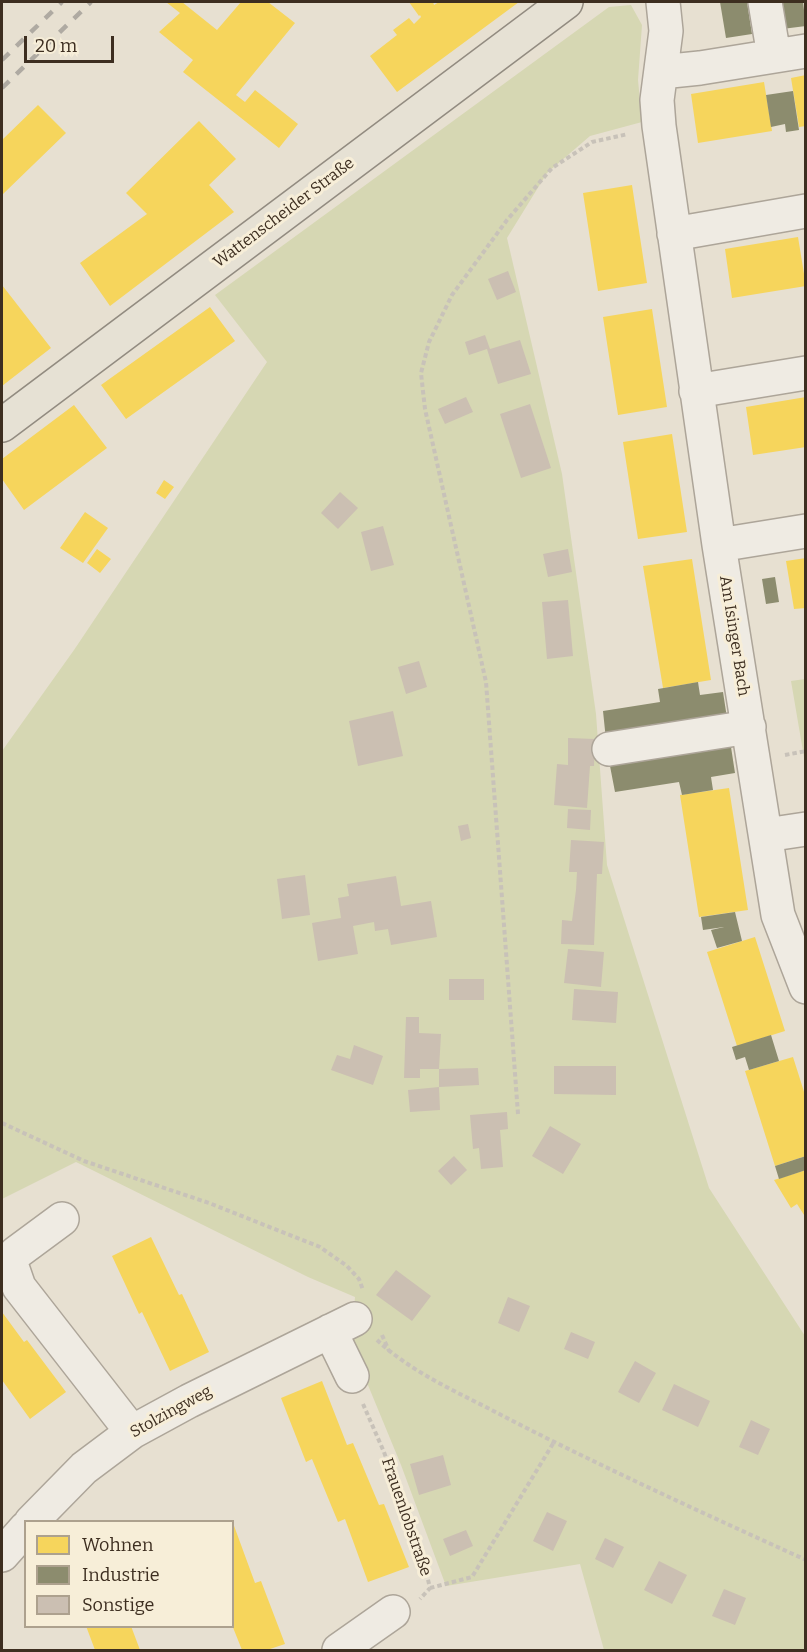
<!DOCTYPE html>
<html>
<head>
<meta charset="utf-8">
<style>
  body { margin:0 }
  #map { position:relative; width:807px; height:1652px; overflow:hidden; background:#e7e0d1; font-family:Bitter,serif }
  canvas { display:block }
  .frame { position:absolute; inset:0; border:3px solid #3d2e20; pointer-events:none }
  .legend { position:absolute; left:24px; top:1520px; width:210px; height:108px; box-sizing:border-box; background:#f7eed8; border:2px solid #ada18e; margin:0; padding:8px 10px; list-style:none; font-size:18px; color:#3d2e20 }
  .legend li { display:flex; align-items:center; gap:12px; height:30px }
  .legend b { width:30px; border:2px solid #ada18e }
  .scale { position:absolute; left:24px; top:36px; width:90px; height:27px; box-sizing:border-box; border:3px solid #3d2e20; border-top:0; padding-left:8px; font-size:18px; line-height:21px; white-space:nowrap; color:#3d2e20; -webkit-text-stroke:4px #f7eed8; paint-order:stroke }
</style>
</head>
<body>
<div id="map">
<canvas width="807" height="1652"></canvas>
<div class="frame"></div>
<ul class="legend">
<li><b style="height:16px;background:#f6d55c"></b>Wohnen</li>
<li><b style="height:16px;background:#8c8c6e"></b>Industrie</li>
<li><b style="height:16px;background:#cbbfb2"></b>Sonstige</li>
</ul>
<div class="scale">20 m</div>
</div>
<script>
const ctx = document.querySelector('canvas').getContext('2d');
ctx.lineJoin = 'round';
function paint(path, color) {
  ctx.fillStyle = color;
  ctx.fill(path, 'evenodd');
}
function stroke(path, color, width, dash) {
  ctx.strokeStyle = color;
  ctx.lineWidth = width;
  ctx.lineCap = dash ? 'butt' : 'round';
  ctx.setLineDash(dash || []);
  ctx.stroke(path);
}
function label(font, color, halo, rows, align = 'center') {
  ctx.font = font + ' Bitter,serif';
  ctx.lineWidth = 6;
  ctx.setLineDash([]);
  ctx.textBaseline = 'middle';
  ctx.strokeStyle = halo;
  ctx.fillStyle = color;
  for (const [text, x, y, turn = 0] of rows) {
    ctx.save();
    ctx.translate(x, y);
    ctx.rotate((+turn || 0) * Math.PI / 180);
    ctx.textAlign = isNaN(turn) ? turn : align;
    if (halo) ctx.strokeText(text, 0, 0);
    ctx.fillText(text, 0, 0);
    ctx.restore();
  }
}
paint(new Path2D(`
  M631,5l11,20 -4,55 4,42 -52,14 -43,37 -40,65 55,236 34,240 11,151 102,323 96,148v314h-201l-24,-86 -134,22 -45,-121 -50,-121 4,-47 -47,-20 -232,-115 -74,37v-448l72,-101 193,-288 -52,-67 394,-288z
  M805,679h1l-1,84 -14,-82z`), '#d6d7b3');
paint(new Path2D(`
  M166,2h16l35,28 24,-28h27l27,21 -59,72 9,7 10,-12 43,34 -19,24 -96,-76 10,-12 -34,-28 21,-19z
  M409,2h24l1,3 5,-3h80l-122,90 -27,-36 27,-21 -4,-5 16,-12 5,6 7,-7 -1,-2 -1,1z
  M806,75v51l-7,1 -8,-49z
  M764,82l8,49 -74,12 -7,-49z
  M38,105l28,28 -64,62v-55z
  M199,121l37,38 -27,26 25,27 -124,94 -30,-43 67,-49 -21,-21z
  M632,185l15,98 -49,8 -15,-98z
  M798,237l8,49 -74,12 -7,-49z
  M2,285l49,63 -49,38z
  M210,307l25,34 -109,78 -25,-34z
  M652,309l15,98 -49,8 -15,-98z
  M806,397v50l-53,8 -7,-48z
  M74,405l33,43 -83,62 -22,-31v-20z
  M672,434l15,98 -49,7 -15,-97z
  M164,480l10,7 -9,12 -9,-6z
  M85,512l23,16 -25,35 -23,-15z
  M97,549l14,10 -11,14 -13,-10z
  M806,558v50l-12,1 -8,-48z
  M692,559l19,121 -48,8 -20,-122z
  M729,788l19,122 -49,7 -19,-122z
  M755,937l30,94 -48,15 -30,-94z
  M793,1057l13,41v58l-31,10 -30,-95z
  M806,1170v48l-9,-14 -6,4 -17,-28z
  M151,1237l28,58 3,-1 27,58 -39,19 -28,-59 -3,2 -27,-58z
  M2,1312l22,30 3,-2 39,52 -36,27 -28,-39z
  M322,1381l25,64 6,-2 26,62 5,-1 25,63 -41,15 -23,-63 -7,3 -26,-63 -6,3 -25,-64z
  M233,1523l22,60 6,-2 24,63 -18,6h-25l-10,-25z
  M86,1626h45l9,24h-45z`), '#f6d55c');
paint(new Path2D(`
  M720,2h27l5,32 -26,4z
  M778,2h25l3,24 -24,3z
  M793,91l6,39 -13,2 -1,-8 -14,3 -5,-32z
  M775,577l4,25 -13,2 -4,-25z
  M698,682l2,13 23,-3 4,26 -121,22 -3,-29 57,-9 -2,-13z
  M731,747l4,26 -24,4 2,13 -31,5 -3,-13 -64,10 -5,-26z
  M735,912l7,29 -25,7 -6,-18 13,-3 -21,3 -2,-13z
  M771,1035l8,26 -30,9 -4,-13 -9,3 -4,-13z
  M806,1156v14l-27,9 -4,-13z`), '#8c8c6e');
paint(new Path2D(`
  M508,271l8,21 -19,8 -9,-21z
  M485,335l5,14 30,-9 11,34 -33,10 -11,-35 -18,6 -4,-13z
  M466,397l7,15 -28,12 -7,-15z
  M530,404l21,64 -30,10 -21,-64z
  M340,492l18,16 -20,21 -17,-16z
  M383,526l11,39 -23,6 -10,-39z
  M568,549l4,23 -24,5 -5,-23z
  M568,600l5,56 -26,3 -5,-57z
  M419,661l8,26 -21,7 -8,-27z
  M393,711l10,45 -45,10 -9,-45z
  M568,738l27,1 -1,27h-4l-3,42 -33,-3 3,-41 11,1z
  M568,809l23,1 -1,20 -23,-2z
  M468,824l3,14 -10,3 -3,-15z
  M571,840l33,2 -2,32h-5l-3,71 -33,-1 1,-24 10,1 4,-31 1,-18h-8z
  M305,875l5,40 -28,4 -5,-40z
  M396,876l5,30 30,-5 6,36 -46,8 -3,-16 -13,2 -1,-9 -21,4 5,28 -40,7 -6,-38 29,-5 -3,-20 11,-2 -2,-12z
  M568,949l36,3 -3,35 -37,-4z
  M449,979h35v21h-35z
  M574,989l44,3 -2,31 -44,-3z
  M406,1017h13v16l22,1 -2,35h-19v9h-16z
  M354,1045l29,11 -10,29 -42,-15 6,-15 13,4z
  M554,1066h62v29l-62,-1z
  M478,1068l1,17 -40,2v-18z
  M439,1087l1,23 -30,2 -2,-22z
  M507,1112l1,17 -8,1 3,37 -22,2 -2,-21 -6,1 -3,-34z
  M550,1126l31,18 -18,30 -31,-18z
  M454,1156l13,14 -16,15 -13,-14z
  M396,1270l35,26 -19,25 -36,-26z
  M508,1297l22,9 -11,26 -21,-9z
  M571,1332l24,10 -7,17 -24,-10z
  M635,1361l21,12 -17,30 -21,-11z
  M674,1384l36,17 -12,26 -36,-17z
  M751,1420l19,9 -12,26 -19,-8z
  M443,1455l8,30 -32,10 -9,-31z
  M547,1512l20,9 -14,30 -20,-10z
  M466,1530l7,16 -23,10 -7,-17z
  M605,1538l19,9 -11,21 -18,-9z
  M659,1561l28,14 -15,29 -28,-14z
  M724,1589l22,9 -11,27 -23,-9z`), '#cbbfb2');
const minor = new Path2D(`
  M663,2l3,29 -9,69 2,26 60,419 59,370 28,72
  M765,2l9,54
  M661,72l39,-4 106,-17
  M674,234l132,-23
  M696,391l110,-18
  M719,545l87,-14
  M609,749l140,-22
  M766,835l40,-6
  M62,1219l-46,34 -6,8 9,26 113,145
  M330,1331l22,45
  M31,1522l53,-54 48,-36 57,-31 166,-82
  M2,1555l24,-27
  M339,1650l54,-38`);
const major = new Path2D(`
  M2,425l564,-423`);
stroke(minor, '#ada599', 36);
stroke(major, '#928b80', 36);
stroke(new Path2D(`
  M785,755l21,-4
  M518,1114l-32,-432 -61,-273 -4,-36 8,-31 23,-47 55,-75 45,-52 40,-26 36,-8
  M2,1123l82,38 125,42 111,44 27,19 12,13 4,11
  M382,1335l7,16
  M377,1340c36,34 85,54 128,77 99,51 200,97 301,143
  M363,1404l21,48 41,115 5,21 -10,11
  M430,1588l42,-11 82,-135`), '#c8c2b9', 4, [4.5, 3]);
stroke(minor, '#efebe3', 33);
stroke(major, '#e6e1d4', 33);
stroke(new Path2D(`
  M2,60l60,-58
  M2,88l89,-86`), '#afaaa2', 4.5, [10, 10]);
label('16px', '#3d2e20', '#f7eed8', [
  ["Wattenscheider Straße",284,213,-37],
  ["Am Isinger Bach",734,636,81],
  ["Stolzingweg",171,1412,-29],
  ["Frauenlobstraße",406,1517,71]
]);
</script>
</body>
</html>
